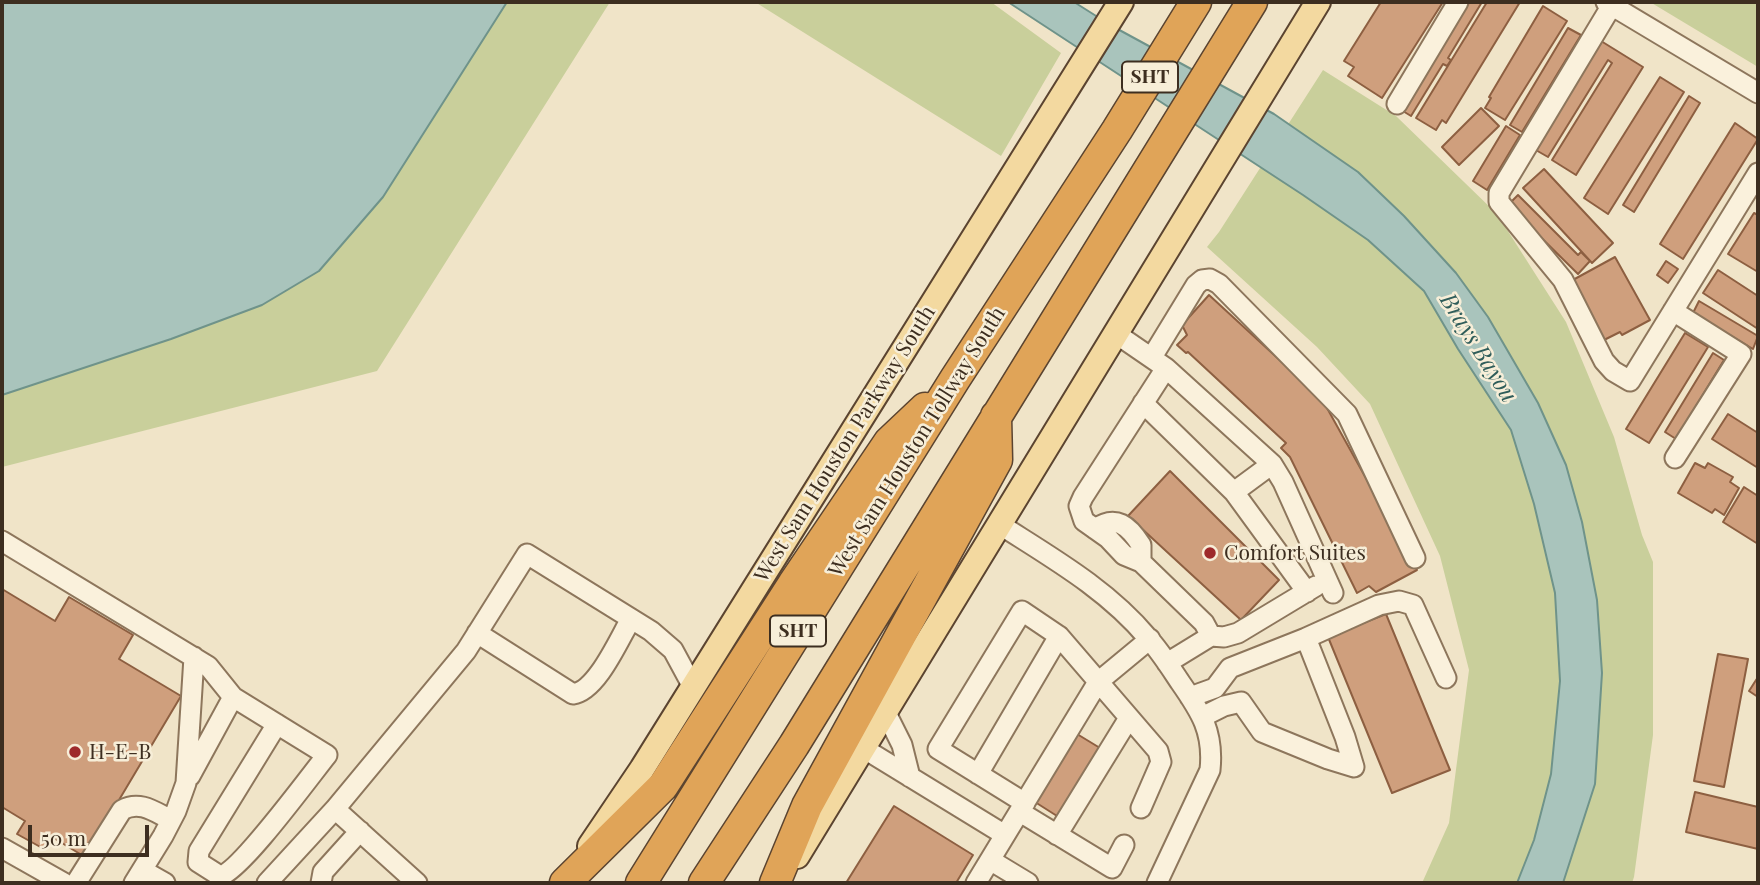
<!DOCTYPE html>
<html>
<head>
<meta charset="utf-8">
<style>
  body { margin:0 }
  #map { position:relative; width:1760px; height:885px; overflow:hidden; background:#f0e4c8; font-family:"Playfair Display",serif }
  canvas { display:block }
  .frame { position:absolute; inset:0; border:4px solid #3d2e20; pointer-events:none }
  .scale { position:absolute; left:28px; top:825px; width:121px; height:32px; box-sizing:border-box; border:4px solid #3d2e20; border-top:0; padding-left:9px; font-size:21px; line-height:24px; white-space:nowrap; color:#3d2e20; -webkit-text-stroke:5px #f7eed8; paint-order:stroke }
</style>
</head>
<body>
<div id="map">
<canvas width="1760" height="885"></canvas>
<div class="frame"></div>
<div class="scale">50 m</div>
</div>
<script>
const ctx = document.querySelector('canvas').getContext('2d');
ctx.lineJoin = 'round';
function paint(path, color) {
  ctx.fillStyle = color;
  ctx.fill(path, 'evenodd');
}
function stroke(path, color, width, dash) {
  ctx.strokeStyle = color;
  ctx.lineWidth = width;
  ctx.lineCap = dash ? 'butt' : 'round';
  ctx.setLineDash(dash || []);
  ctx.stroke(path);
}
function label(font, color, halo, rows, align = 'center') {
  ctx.font = font + ' "Playfair Display",serif';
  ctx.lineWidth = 5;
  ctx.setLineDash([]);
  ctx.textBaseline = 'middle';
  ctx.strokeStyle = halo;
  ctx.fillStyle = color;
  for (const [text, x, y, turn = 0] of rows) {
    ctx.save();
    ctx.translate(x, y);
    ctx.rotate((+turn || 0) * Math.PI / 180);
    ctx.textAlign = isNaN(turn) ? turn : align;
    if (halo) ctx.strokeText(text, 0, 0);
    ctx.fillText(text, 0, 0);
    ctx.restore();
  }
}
paint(new Path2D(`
  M2,2h608l-233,369 -375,96z
  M755,2h236l70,51 -60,103z
  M1650,2h108v65z
  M1323,70l73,46 101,98 69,108 48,115 28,98 11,27v173l-19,142 -2,6h-210l27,-60 20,-153 -29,-114 -70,-152 -53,-57 -110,-100 12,-15z`), '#c9cf9b');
const water = new Path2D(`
  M2,2h505l-124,195 -64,74 -57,34 -91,34 -169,56z
  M1008,2h66l38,24 162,88 84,58 46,44 52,57 32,44 50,86 28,62 16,57 15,78 5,73 -7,111 -32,99h-46l17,-43 17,-66 9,-93 -5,-88 -21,-89 -23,-74 -53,-81 -34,-58 -56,-51 -65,-45z`);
paint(water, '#a9c4bc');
stroke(water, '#6f938a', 2);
const building = new Path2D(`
  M1381,2h62l-61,96 -34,-22 6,-9 -10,-6z
  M1463,2h19l-34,56 3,2 -4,6 -4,-2 -32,52 -13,-8z
  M1487,2h33l-74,121 -4,-3 -6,10 -20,-12z
  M1543,6l24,15 -62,99 -20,-12 6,-10 -2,-1z
  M1568,28l13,7 -59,97 -12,-7z
  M1601,41l42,26 -67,108 -24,-15 60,-97 -4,-3 -60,97 -14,-8z
  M1660,77l24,15 -76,122 -24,-16z
  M1689,96l11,7 -66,109 -11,-7z
  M1481,108l18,18 -40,39 -17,-18z
  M1735,123l23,16 -75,120 -23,-15z
  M1506,126l14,9 -33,55 -14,-9z
  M1544,169l69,74 -21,20 -69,-75z
  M1518,195l60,60 3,-3 9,9 -12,13 -70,-69z
  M1754,213l4,2v57l-30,-18z
  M1615,257l35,63 -28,15 -2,-3 -16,8 -33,-59z
  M1666,261l12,8 -10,14 -11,-8z
  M1718,270l40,26v33l-55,-36z
  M1209,295l113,104 95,171 -41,22 -7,-6 -12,7 -67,-136 -9,-9 5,-5 -98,-91 -2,1 -9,-8 10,-10 -5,-10z
  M1699,301l59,35 -5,13 -60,-36z
  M1685,333l23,14 -59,96 -23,-14z
  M1713,353l11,7 -48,79 -11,-7z
  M1728,414l30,19v35l-46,-29z
  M1695,463l10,5 3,-5 25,14 -3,5 9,6 -15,27 -9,-6 -3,4 -34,-20z
  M1170,471l109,109 -38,40 -113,-104z
  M1744,487l14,9v48l-35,-22z
  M2,589l53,32 14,-24 64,38 -14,24 62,37 -96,161 -33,-20 -8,12 -27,-15 8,-13 -23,-14z
  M1386,614l64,156 -58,23 -64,-156z
  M1718,654l30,5 -24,128 -30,-6z
  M1758,677v20l-9,-6z
  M1077,734l23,14 -43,68 -22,-14z
  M1695,792l63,15v42l-72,-17z
  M894,806l79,49 -17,28h-110z`);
paint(building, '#cf9f7d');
stroke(building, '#8d5f41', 2);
const minor = new Path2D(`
  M1606,2l152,91
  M1612,5l-113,188v9l64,78 41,81 9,10 17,10 128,-208
  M1397,104l61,-102
  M1673,311l68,43 -66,104
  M1115,333l51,35 106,96 11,18 50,111
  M1152,357l44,-72 6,-5 8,-1 9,5 128,130 68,144
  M1166,368l-83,129 -4,9 5,15 24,17 16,17 17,7 63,61 7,13
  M1143,403l91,89 73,100
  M1234,492l38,-28
  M999,524c53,34 108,65 149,114 12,13 22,29 32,44 21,30 34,50 30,88l-53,113
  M1095,529c21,-15 34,-3 46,16v17
  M2,541l206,125 25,31 94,58c-17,21 -87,117 -107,121l-22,-14 1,-11 78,-127
  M477,633l96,61c24,-3 46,-55 58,-75
  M1306,638l73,-33 20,-4 14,4 33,73
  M1167,663l44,-27 13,1 14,-4 78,-47
  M1190,697l25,-9 15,-20 76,-30 39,99 9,30 -26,-8 -66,-27 -21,-30 -17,4 -22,11
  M885,711l17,34 8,32
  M863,748l142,87
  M978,774l81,-138
  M190,776l43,-79
  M1025,803l-87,-54 84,-138 37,25 99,115 3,11 -20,46
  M335,809l82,74
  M1020,812l92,56 12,-23
  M1057,835l72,-117
  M2,848l62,35
  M990,860l38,23
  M142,870l23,13
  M76,883l46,-73c18,-10 33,2 49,10
  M134,883l29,-47 13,-25 10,-28 8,-126
  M267,883l68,-74 131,-158 61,-97 124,77 22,19 20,37
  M321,883l2,-11 37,-41
  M976,883l122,-201 52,-43`);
const major = new Path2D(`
  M590,846l52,-77 479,-767
  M797,856l521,-854`);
const highway = new Path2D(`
  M565,883l98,-97 130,-202 96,-142 36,-34
  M641,883l314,-504 162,-249 79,-128
  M704,883l90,-138 458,-743
  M775,883l32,-77 190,-346 -1,-44`);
stroke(minor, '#8d765c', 23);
stroke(major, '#5b4430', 28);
stroke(highway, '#5b4430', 33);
stroke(minor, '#faf1dc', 19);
stroke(major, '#f3d9a0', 24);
stroke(highway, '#e0a458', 30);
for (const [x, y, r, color] of [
  [1210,553,7,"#9e2a2b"],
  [75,752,7,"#9e2a2b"]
]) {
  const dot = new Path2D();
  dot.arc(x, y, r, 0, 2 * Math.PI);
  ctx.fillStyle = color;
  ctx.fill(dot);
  stroke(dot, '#f7eed8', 2.5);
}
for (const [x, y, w] of [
  [1150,77,56],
  [798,631,56]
]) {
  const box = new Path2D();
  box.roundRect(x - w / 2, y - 15.5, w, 31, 5);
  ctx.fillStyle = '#f7eed8';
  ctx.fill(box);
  stroke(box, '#3d2e20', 2);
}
label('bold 19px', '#3d2e20', null, [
  ["SHT",1150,77],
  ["SHT",798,631]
]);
label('21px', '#3d2e20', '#f7eed8', [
  ["West Sam Houston Tollway South",917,442,-58],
  ["West Sam Houston Parkway South",845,444,-58]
]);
label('21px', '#3d2e20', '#f7eed8', [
  ["Comfort Suites",1224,553],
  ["H-E-B",89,752]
], 'left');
label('italic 23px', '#2f5d5a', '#f7eed8', [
  ["Brays Bayou",1478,348,58]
]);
</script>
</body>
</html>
